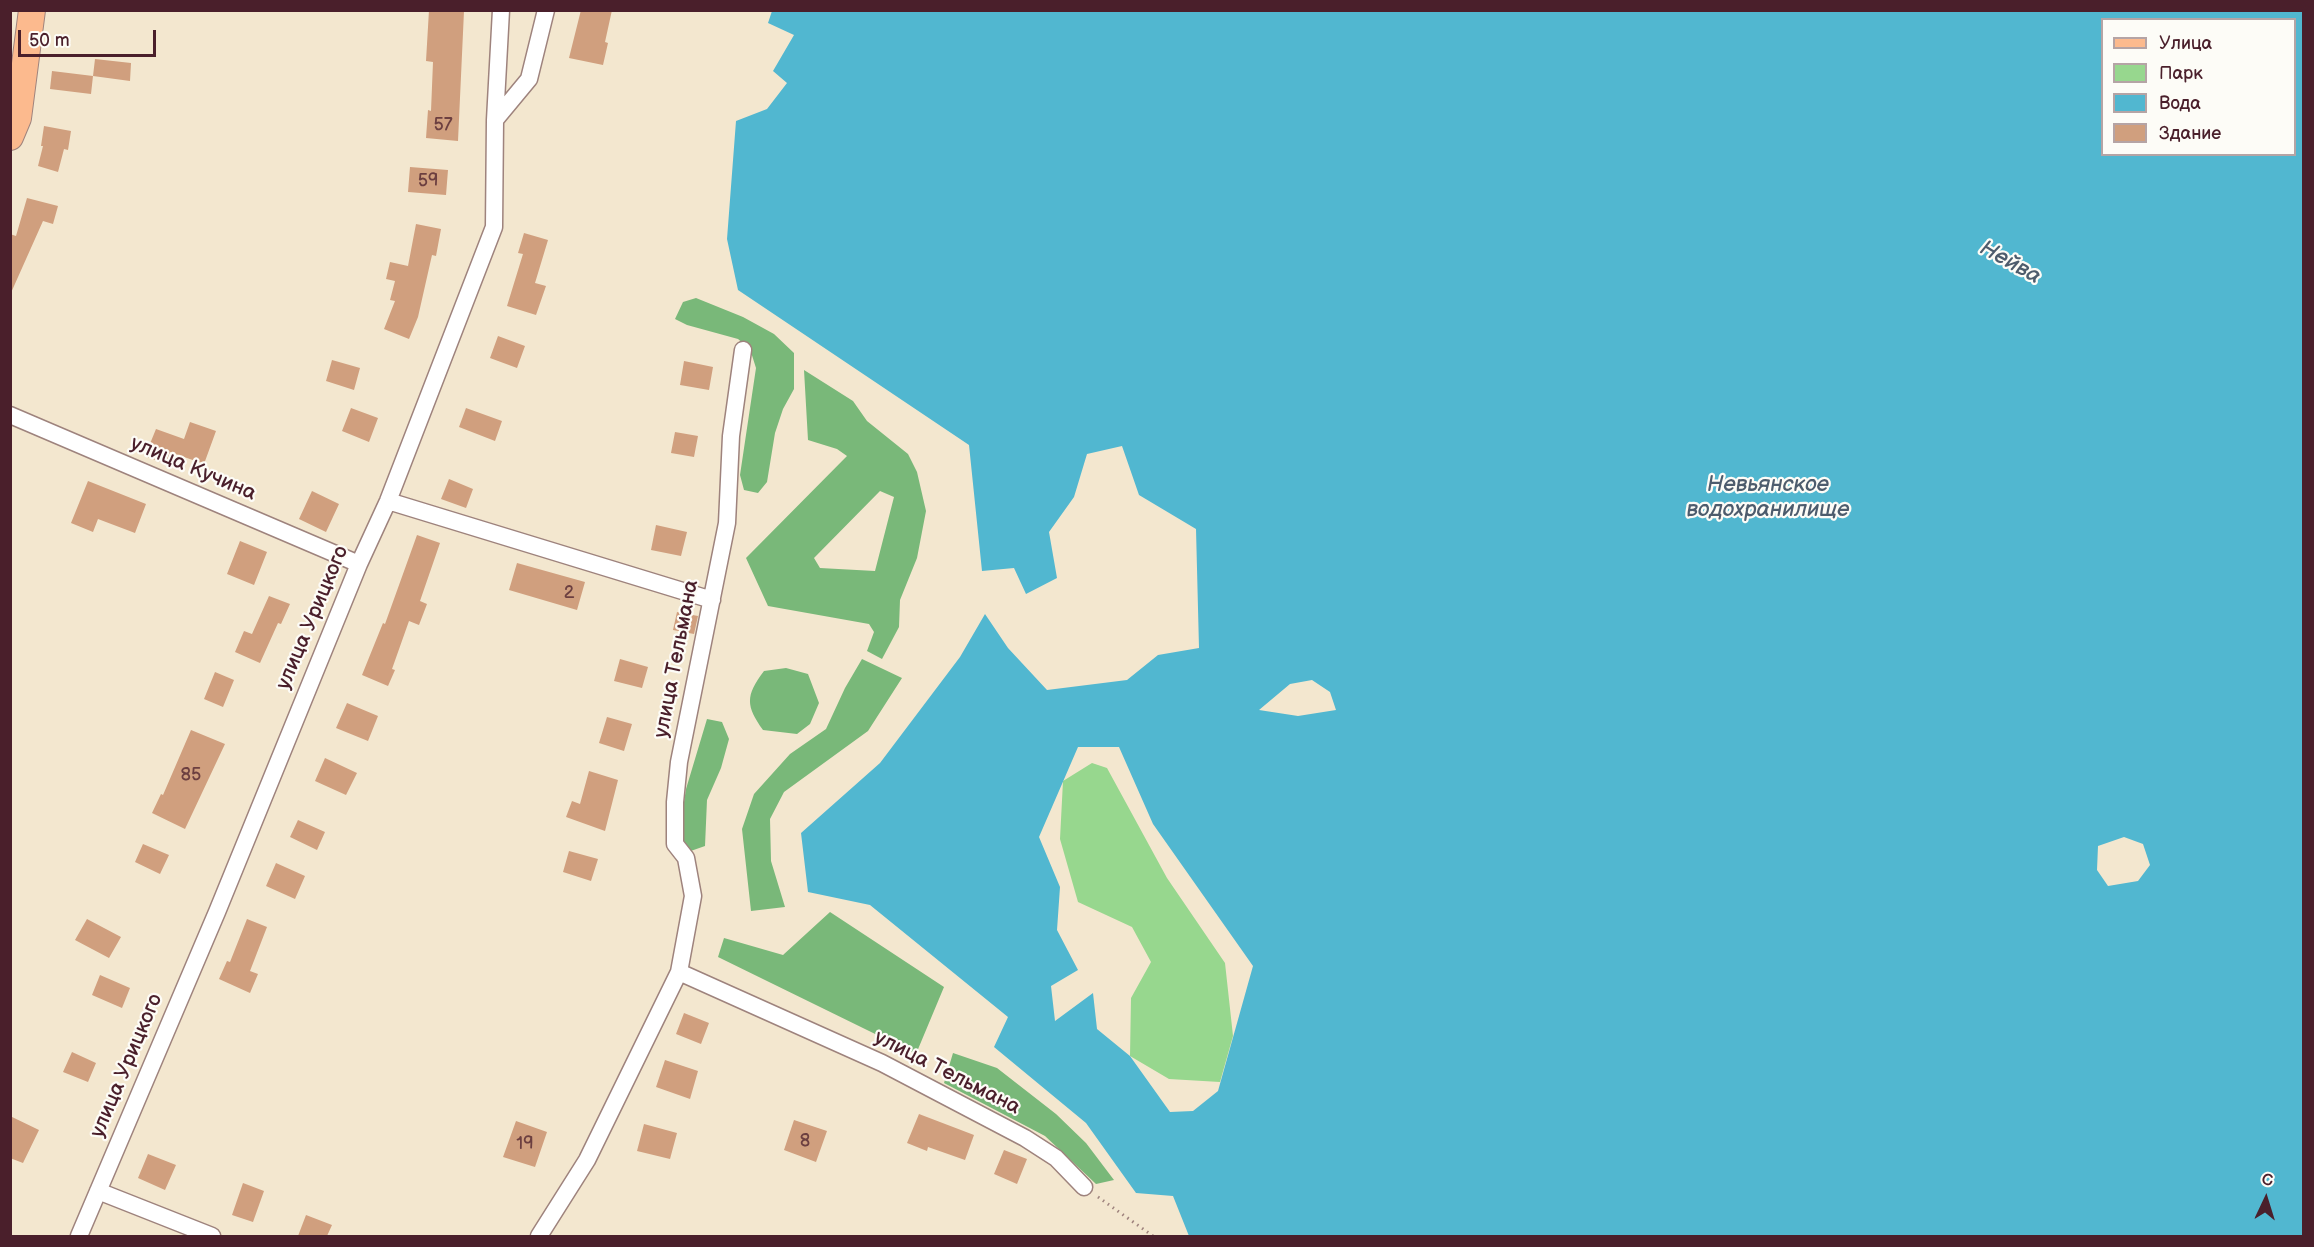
<!DOCTYPE html>
<html>
<head>
<meta charset="utf-8">
<style>
  body { margin:0 }
  #map { position:relative; width:2314px; height:1247px; overflow:hidden; background:#f3e7cf; font-family:"Balsamiq Sans",sans-serif }
  canvas { display:block }
  .frame { position:absolute; inset:0; border:12px solid #4a1f2b; pointer-events:none }
  .legend { position:absolute; left:2101px; top:18px; width:195px; height:138px; box-sizing:border-box; background:#fdfcf7; border:2px solid #b5a4a5; margin:0; padding:8px 10px; list-style:none; font-size:18px; color:#4a1f2b }
  .legend li { display:flex; align-items:center; gap:12px; height:30px }
  .legend b { width:30px; border:2px solid #b5a4a5 }
  .north { position:absolute; left:2236px; top:1169px; width:60px; height:60px; -webkit-text-stroke:4px #fdfcf7; paint-order:stroke; rotate:4deg; font-size:16px; font-weight:700; line-height:24px; text-align:center; color:#4a1f2b }
  .north::after { content:''; display:block; margin:auto; width:21px; height:27px; background:#4a1f2b; clip-path:polygon(50% 0,100% 100%,50% 72%,0 100%) }
  .scale { position:absolute; left:18px; top:30px; width:138px; height:27px; box-sizing:border-box; border:3px solid #4a1f2b; border-top:0; padding-left:8px; font-size:18px; line-height:21px; white-space:nowrap; color:#4a1f2b; -webkit-text-stroke:4px #fdfcf7; paint-order:stroke }
</style>
</head>
<body>
<div id="map">
<canvas width="2314" height="1247"></canvas>
<div class="frame"></div>
<ul class="legend">
<li><b style="height:8px;background:#fcba8e"></b>Улица</li>
<li><b style="height:16px;background:#97d78e"></b>Парк</li>
<li><b style="height:16px;background:#51b7d0"></b>Вода</li>
<li><b style="height:16px;background:#d09f7e"></b>Здание</li>
</ul>
<div class="north">С</div>
<div class="scale">50 m</div>
</div>
<script>
const ctx = document.querySelector('canvas').getContext('2d');
ctx.lineJoin = 'round';
function paint(path, color) {
  ctx.fillStyle = color;
  ctx.fill(path, 'evenodd');
}
function stroke(path, color, width, dash) {
  ctx.strokeStyle = color;
  ctx.lineWidth = width;
  ctx.lineCap = dash ? 'butt' : 'round';
  ctx.setLineDash(dash || []);
  ctx.stroke(path);
}
function label(font, color, halo, rows, align = 'center') {
  ctx.font = font + ' "Balsamiq Sans",sans-serif';
  ctx.lineWidth = 4.5;
  ctx.setLineDash([]);
  ctx.textBaseline = 'middle';
  ctx.strokeStyle = halo;
  ctx.fillStyle = color;
  for (const [text, x, y, turn = 0] of rows) {
    ctx.save();
    ctx.translate(x, y);
    ctx.rotate((+turn || 0) * Math.PI / 180);
    ctx.textAlign = isNaN(turn) ? turn : align;
    if (halo) ctx.strokeText(text, 0, 0);
    ctx.fillText(text, 0, 0);
    ctx.restore();
  }
}
paint(new Path2D(`
  M1092,763l15,5 60,110 58,85 8,73 -13,46 -51,-3 -39,-23 1,-58 20,-36 -19,-35 -54,-25 -18,-63 3,-58z`), '#97d78e');
paint(new Path2D(`
  M696,298l47,19 31,17 20,19v36l-11,20 -8,24 -8,49 -9,11 -14,-3 -4,-15 16,-107 -6,-19 -12,-10 -51,-14 -12,-6 8,-17z
  M804,370l49,31 14,20 41,33 9,18 9,39 -9,47 -17,42 -1,27 -17,32 -15,-8 7,-19 -5,-8 -101,-18 -22,-48 101,-102 -10,-7 -29,-9zM880,491l14,6 -19,74 -55,-3 -6,-10z
  M862,659l40,19 -34,53 -84,61 -14,27 1,42 14,46 -34,4 -9,-82 12,-35 36,-40 36,-25 19,-41z
  M786,668l22,6 11,29 -9,21 -13,10 -34,-4c-17,-24 -18,-34 1,-59z
  M707,719l15,3 7,17 -8,29 -14,32 -2,46 -20,7 -5,-26 6,-38z
  M830,912l114,75 -28,67 -198,-97 6,-19 59,17z
  M953,1053l44,15 59,46 30,29 28,37 -18,4 -51,-48 -101,-53z`), '#79b879');
paint(new Path2D(`
  M772,11h1531v1225h-1114l-16,-40 -37,-3 -50,-70 -92,-76 14,-30 -138,-112 -62,-13 -7,-59 79,-70 80,-106 25,-43 23,34 39,42 80,-10 31,-25 41,-7 -3,-119 -57,-34 -17,-49 -35,8 -13,43 -25,35 8,46 -31,16 -12,-26 -32,3 -13,-126 -231,-155 -11,-51 9,-118 31,-12 20,-26 -14,-12 21,-36 -26,-12zM2102,20h192v134h-192zM1312,680l18,12 6,18 -38,6 -39,-6 31,-26zM1078,747h41l34,77 100,142 -35,125 -25,20 -23,1 -40,-56 -33,-27 -4,-36 -38,28 -4,-35 27,-16 -21,-40 3,-43 -21,-50zM2124,837l19,7 7,21 -12,16 -30,5 -11,-16 1,-24z`), '#51b7d0');
paint(new Path2D(`
  M429,10l35,1 -6,130 -32,-3 2,-28 3,1 2,-49 -7,-1z
  M581,10h31l-7,32 3,1 -5,22 -34,-7z
  M95,59l36,4 -1,18 -37,-5z
  M52,71l41,5 -2,18 -41,-5z
  M44,126l27,5 -3,19 -4,-1 -6,23 -20,-6 5,-20h-2z
  M410,167l38,3 -2,25 -38,-3z
  M27,198l31,8 -5,18 -10,-3 -33,74v-61l6,2z
  M416,224l25,5 -5,27 -4,-1 -14,62 -9,22 -25,-10 11,-28 -5,-1 5,-19 -9,-2 4,-17 18,4z
  M524,233l24,7 -13,43 11,3 -10,29 -29,-9 16,-52 -5,-1z
  M498,336l27,10 -8,22 -27,-10z
  M332,360l28,8 -6,22 -28,-9z
  M684,361l29,6 -4,23 -29,-5z
  M351,408l27,10 -9,24 -27,-11z
  M466,408l36,13 -7,20 -36,-14z
  M190,422l26,9 -12,33 -34,-12 -4,12 -21,-8 11,-27 28,10z
  M675,432l23,4 -4,21 -23,-4z
  M449,479l24,10 -7,19 -25,-9z
  M88,481l58,23 -11,29 -37,-14 -5,13 -22,-9z
  M312,491l27,13 -13,28 -27,-13z
  M656,525l31,7 -6,24 -30,-6z
  M417,535l23,8 -20,58 7,3 -8,21 -10,-4 -17,48 3,1 -7,16 -26,-11 21,-52 2,1z
  M240,541l27,11 -13,33 -27,-11z
  M517,563l68,19 -8,28 -68,-20z
  M269,596l21,8 -9,20 -3,-1 -18,40 -25,-11 9,-21 8,3z
  M677,612l21,4 -4,18 -21,-4z
  M620,659l28,8 -6,21 -28,-7z
  M215,672l19,8 -11,27 -19,-8z
  M347,703l31,13 -10,25 -32,-13z
  M607,717l25,7 -8,27 -25,-8z
  M191,730l34,14 -40,85 -33,-16 9,-19 2,1z
  M325,758l32,15 -11,22 -31,-14z
  M589,771l29,9 -13,51 -39,-14 6,-16 8,3z
  M298,820l27,12 -8,18 -27,-13z
  M143,844l26,11 -9,19 -25,-12z
  M569,851l29,8 -7,22 -28,-9z
  M276,863l29,13 -10,23 -29,-13z
  M87,919l34,18 -12,21 -34,-18z
  M247,919l20,8 -17,44 8,3 -8,19 -31,-14 8,-18 3,1z
  M100,975l30,13 -8,20 -30,-13z
  M684,1013l25,10 -8,21 -25,-10z
  M72,1052l24,11 -8,19 -25,-10z
  M665,1060l33,11 -8,28 -34,-12z
  M919,1114l55,21 -9,25 -37,-13 -1,4 -20,-8z
  M10,1116l29,14 -16,33 -13,-5z
  M794,1120l33,11 -11,31 -32,-12z
  M516,1121l31,11 -12,35 -32,-10z
  M644,1124l33,9 -7,26 -33,-8z
  M1004,1150l23,9 -10,25 -23,-10z
  M148,1154l28,11 -11,25 -27,-12z
  M243,1183l21,8 -11,31 -21,-7z
  M306,1215l26,10 -5,11h-29z`), '#d09f7e');
const street = new Path2D(`
  M495,120l34,-41 17,-69
  M10,415l349,149
  M388,501l324,99
  M679,972l203,91 143,75 31,20 28,29
  M98,1191l114,45
  M79,1236l138,-324 142,-348 29,-63 106,-274 1,-107 6,-110
  M539,1236l48,-76 92,-188 14,-76 -7,-38 -11,-14v-42l4,-40 48,-239 4,-87 12,-86`);
const primary = new Path2D(`
  M10,137l8,-19 14,-108`);
stroke(street, '#9e837d', 19);
stroke(primary, '#9e837d', 28);
stroke(new Path2D(`
  M1098,1197l55,39`), '#9e837d', 3, [1.5, 4.5]);
stroke(street, '#fff', 16);
stroke(primary, '#fcba8e', 26);
label('18px', '#6c3f40', null, [
  ["57",443,125],
  ["59",428,181],
  ["2",569,593],
  ["85",191,775],
  ["8",805,1141],
  ["19",525,1144]
]);
label('21px', '#4a1f2b', '#fdfcf7', [
  ["улица Кучина",193,469,23],
  ["улица Урицкого",313,618,-67],
  ["улица Тельмана",677,659,-79],
  ["улица Урицкого",127,1066,-67],
  ["улица Тельмана",947,1073,27]
]);
label('italic 22px', '#4d5c6d', '#fdfcf7', [
  ["Нейва",2010,263,29],
  ["Невьянское",1768,485],
  ["водохранилище",1768,510]
]);
</script>
</body>
</html>
